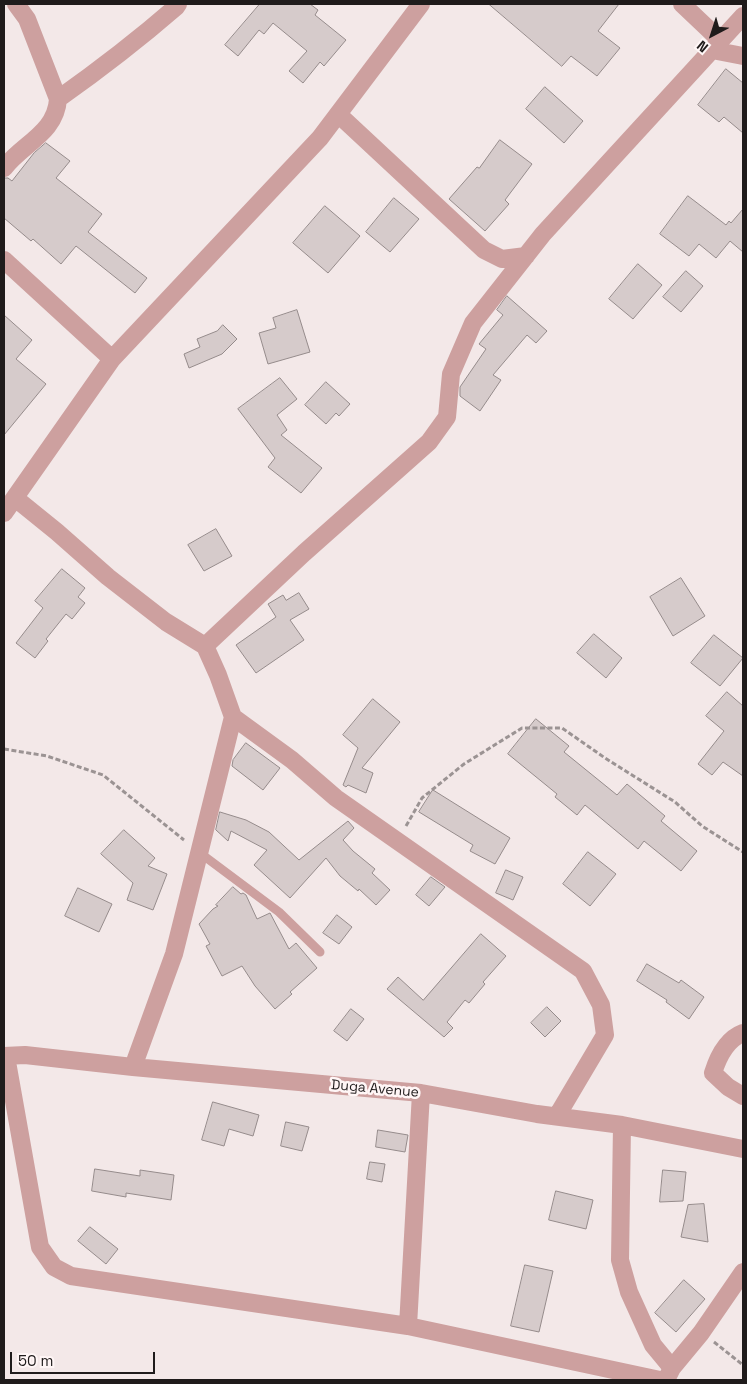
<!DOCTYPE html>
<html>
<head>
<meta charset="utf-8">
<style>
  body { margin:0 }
  #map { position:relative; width:747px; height:1384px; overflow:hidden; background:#f3e8e8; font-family:"Space Grotesk",sans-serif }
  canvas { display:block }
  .frame { position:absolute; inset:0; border:5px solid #1f1b1b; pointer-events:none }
  .north { position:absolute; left:687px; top:10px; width:50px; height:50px; -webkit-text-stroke:4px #fff6f6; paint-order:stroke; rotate:220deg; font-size:14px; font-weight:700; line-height:20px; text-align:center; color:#1f1b1b }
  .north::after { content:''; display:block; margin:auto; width:18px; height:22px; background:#1f1b1b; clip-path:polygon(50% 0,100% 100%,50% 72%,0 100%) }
  .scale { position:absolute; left:10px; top:1352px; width:145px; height:22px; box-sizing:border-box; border:2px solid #1f1b1b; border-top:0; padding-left:6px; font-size:15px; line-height:18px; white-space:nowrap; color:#1f1b1b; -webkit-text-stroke:4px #fff6f6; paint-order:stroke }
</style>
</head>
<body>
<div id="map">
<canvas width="747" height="1384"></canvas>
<div class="frame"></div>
<div class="north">N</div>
<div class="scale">50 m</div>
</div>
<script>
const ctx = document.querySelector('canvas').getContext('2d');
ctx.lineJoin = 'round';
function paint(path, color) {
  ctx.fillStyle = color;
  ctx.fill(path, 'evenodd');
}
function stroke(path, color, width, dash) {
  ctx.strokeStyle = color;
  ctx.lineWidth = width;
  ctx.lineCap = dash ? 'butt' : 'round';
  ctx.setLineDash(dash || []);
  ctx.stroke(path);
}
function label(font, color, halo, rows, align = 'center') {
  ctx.font = font + ' "Space Grotesk",sans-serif';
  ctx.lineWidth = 5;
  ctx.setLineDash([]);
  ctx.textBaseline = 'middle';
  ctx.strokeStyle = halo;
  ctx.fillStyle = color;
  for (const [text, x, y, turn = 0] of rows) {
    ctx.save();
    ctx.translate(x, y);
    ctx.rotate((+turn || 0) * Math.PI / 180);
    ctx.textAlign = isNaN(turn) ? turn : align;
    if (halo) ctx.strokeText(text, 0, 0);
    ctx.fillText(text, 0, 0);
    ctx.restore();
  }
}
const building = new Path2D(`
  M260,4h50l8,6 -3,5 31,25 -22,26 -4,-4 -17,21 -14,-12 18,-20 -34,-28 -9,11 -5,-4 -21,26 -13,-11z
  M489,4h130l-21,27 22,17 -23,28 -26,-20 -9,10z
  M726,69l17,14v50l-19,-16 -5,5 -21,-17z
  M545,87l38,34 -19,22 -38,-34z
  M500,140l32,24 -27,36 4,4 -24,27 -36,-32 28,-32 2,1z
  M46,143l24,18 -14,17 46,36 -14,18 59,46 -12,15 -59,-47 -15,18 -28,-25 -2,2 -27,-23v-40h4l4,3 22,-28z
  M688,196l38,29 3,-4 2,2 12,-14v43l-13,-11 -14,17 -17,-14 -10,12 -29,-22z
  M394,198l25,21 -29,33 -24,-20z
  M325,206l35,30 -32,37 -35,-30z
  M638,264l24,21 -29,34 -24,-20z
  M686,271l17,15 -22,26 -18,-15z
  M507,296l40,35 -11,12 -9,-8 -34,40 8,5 -21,31 -20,-15v-9l26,-38 -7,-5 24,-29 -6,-5z
  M297,310l13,42 -42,12 -9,-31 17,-5 -3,-10z
  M4,315l28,25 -16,19 30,25 -42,51z
  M223,325l14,14 -15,15 -33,14 -5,-14 16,-7 -3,-8 20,-8z
  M280,378l17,21 -20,16 10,15 -6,5 41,33 -21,25 -33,-26 7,-9 -37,-49z
  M326,382l24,22 -11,12 -3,-3 -10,11 -21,-19z
  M216,529l16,27 -28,15 -16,-26z
  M62,569l23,19 -7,9 7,6 -13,16 -6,-5 -20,25 2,2 -13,17 -19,-15 27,-35 -8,-7z
  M681,578l24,38 -32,20 -23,-39z
  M299,593l10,16 -19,11 14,20 -48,33 -20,-28 40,-28 -8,-13 15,-9 3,5z
  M594,634l28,24 -16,20 -29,-25z
  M714,635l29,23 -23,28 -29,-23z
  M727,692l16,14v70l-20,-14 -11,13 -14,-11 26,-33 -18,-15z
  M373,699l27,23 -38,46 11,5 -7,20 -18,-8 -2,2 -3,-2 15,-37 -15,-13z
  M536,719l33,27 -5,6 53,43 10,-11 38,32 -4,5 36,30 -16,20 -37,-30 -6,8 -53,-44 -8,10 -22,-18 2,-3 -49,-40z
  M246,743l34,25 -17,22 -31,-24 1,-6z
  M433,790l77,48 -15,26 -25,-13 3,-6 -54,-33z
  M220,812l26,8 23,12 30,28 49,-39 6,7 -11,12 10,11 22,18 -3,4 18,17 -14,15 -17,-16 -1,2 -18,-15 -14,-18 -36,40 -36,-33 13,-15 -36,-19 -3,10 -12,-11z
  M124,830l31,28 -7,8 19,8 -14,36 -26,-10 6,-17 -32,-29z
  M588,852l28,22 -26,32 -27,-22z
  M506,870l17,7 -10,23 -17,-7z
  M431,877l14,10 -16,19 -13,-11z
  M233,887l8,7 2,-1 3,2 11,24 13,-6 19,36 7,-6 21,25 -27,24 2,2 -17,15 -20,-23 -13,-20 -20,10 -16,-30 4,-2 -11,-20 14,-15 5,-3 -2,-1z
  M78,888l34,16 -13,28 -34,-16z
  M337,915l15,12 -13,17 -16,-11z
  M481,934l25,22 -23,26 2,2 -16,19 -4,-3 -18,22 6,6 -9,9 -57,-48 11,-12 25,23z
  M647,964l32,19 2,-3 23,17 -15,22 -23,-17 1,-2 -30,-19z
  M547,1007l14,14 -16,16 -14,-14z
  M351,1009l13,10 -17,22 -13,-10z
  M213,1102l46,13 -6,21 -24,-7 -5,17 -22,-6z
  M286,1122l23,5 -7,24 -21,-5z
  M378,1130l30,5 -3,17 -29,-5z
  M370,1162l15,2 -3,18 -15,-3z
  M95,1169l45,7v-6l34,5 -3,25 -45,-7v4l-34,-6z
  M663,1170l23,2 -3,29 -23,1z
  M556,1191l37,9 -7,29 -37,-9z
  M704,1204l4,38 -27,-5 7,-32z
  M90,1227l28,22 -12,15 -28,-23z
  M525,1265l28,6 -14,61 -28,-6z
  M684,1280l21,19 -29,33 -21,-19z`);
paint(building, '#d6cbcb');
stroke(building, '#958b8b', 1);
stroke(new Path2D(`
  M4,749l43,7 56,19 81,65
  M406,826l16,-28 42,-34 58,-36h40l43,30 70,44 27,24 41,26
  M714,1342l29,23`), '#9b9393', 3, [5, 2.5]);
stroke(new Path2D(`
  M200,853l79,59 41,40`), '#cda09f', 9);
stroke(new Path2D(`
  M682,4l39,37
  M712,50l31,6
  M58,99c41,-29 80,-59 118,-92l2,-3
  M338,114l146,136 18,9 24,-3
  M4,168c18,-24 52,-35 54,-69l-31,-80 -11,-15
  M4,260l108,99
  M15,498l42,34 51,45 58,45 39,24 13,29 15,42 -59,237 -41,113
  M4,513l108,-154 208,-221 101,-134
  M205,646l99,-93 125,-111 18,-25 4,-43 22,-51 70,-89 200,-218
  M233,717l59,43 44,38 247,173 18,34 4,30 -48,81
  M743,1033c-16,6 -25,24 -30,40l15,14 15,9
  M4,1056l21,-1 108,12 288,26 116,21 85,11 121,24
  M6,1056l34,191 14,20 17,9 337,50 252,54
  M622,1125l-2,135 9,32 24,53 19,23
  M408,1326l13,-233
  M667,1378l5,-10 29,-35 42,-61`), '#cda09f', 18);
label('14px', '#1f1b1b', '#fff6f6', [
  ["Duga Avenue",375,1089,5]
]);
</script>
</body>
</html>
